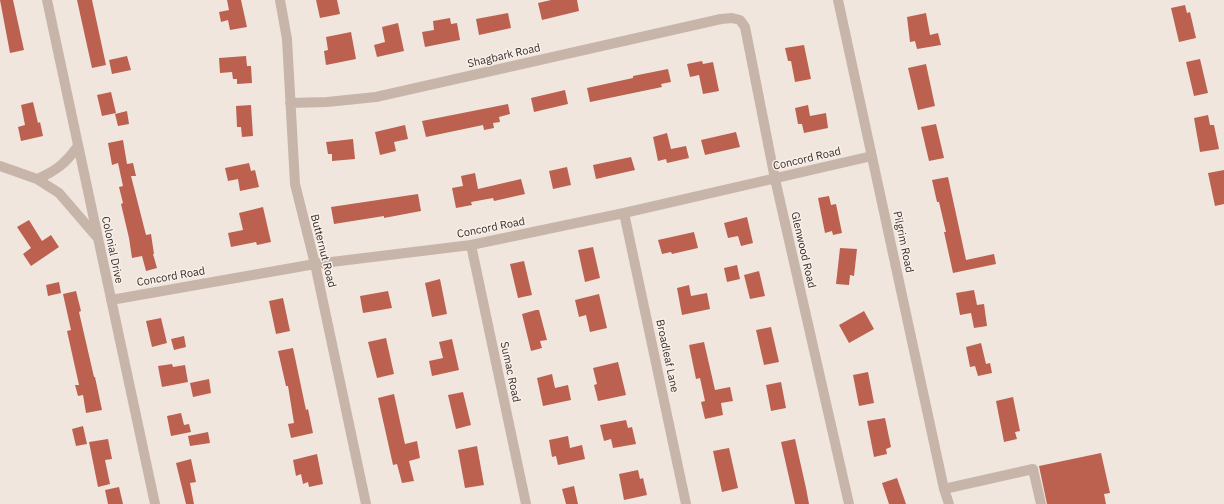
<!DOCTYPE html>
<html>
<head>
<meta charset="utf-8">
<style>
  body { margin:0 }
  canvas { display:block; background:#f0e6dd }
</style>
</head>
<body>
<canvas width="1224" height="504"></canvas>
<script>
const ctx = document.querySelector('canvas').getContext('2d');
ctx.lineJoin = 'round';
function paint(path, color) {
  ctx.fillStyle = color;
  ctx.fill(path, 'evenodd');
}
function stroke(path, color, width, dash) {
  ctx.strokeStyle = color;
  ctx.lineWidth = width;
  ctx.lineCap = dash ? 'butt' : 'round';
  ctx.setLineDash(dash || []);
  ctx.stroke(path);
}
function label(font, color, halo, rows, align = 'center') {
  ctx.font = font + ' "IBM Plex Sans",sans-serif';
  ctx.lineWidth = 3;
  ctx.setLineDash([]);
  ctx.textBaseline = 'middle';
  ctx.strokeStyle = halo;
  ctx.fillStyle = color;
  for (const [text, x, y, turn = 0] of rows) {
    ctx.save();
    ctx.translate(x, y);
    ctx.rotate((+turn || 0) * Math.PI / 180);
    ctx.textAlign = isNaN(turn) ? turn : align;
    if (halo) ctx.strokeText(text, 0, 0);
    ctx.fillText(text, 0, 0);
    ctx.restore();
  }
}
paint(new Path2D(`
  M0,0h13l11,50 -14,3z
  M77,0h15l14,65 -14,3z
  M227,0h14l6,27 -17,3 -2,-10 -7,2 -2,-10 10,-2z
  M316,0h21l3,14 -20,4z
  M551,0h26l2,11 -37,9 -4,-17z
  M1185,5l2,8 3,-1 6,26 -17,4 -8,-34z
  M508,13l3,15 -32,7 -3,-16z
  M926,13l4,22 8,-2 3,12 -24,4 -2,-8 -5,1 -3,-25z
  M450,18l1,6 6,-1 3,17 -35,7 -3,-15 12,-2 -1,-9z
  M398,23l6,28 -27,6 -3,-12 11,-3 -3,-15z
  M351,32l5,27 -30,6 -2,-14 4,-1 -2,-13z
  M804,45l7,34 -16,3 -4,-21h-3l-3,-13z
  M127,56l4,14 -19,4 -3,-14z
  M246,56l1,10h4l1,17 -15,1v-5h-4l-1,-7 -12,1 -1,-15z
  M1200,59l8,34 -14,3 -8,-34z
  M702,61l1,3 10,-2 6,29 -16,3 -4,-19 -9,2 -3,-13z
  M926,64l9,42 -17,4 -10,-42z
  M668,69l3,13 -10,2 1,3 -72,15 -3,-14 46,-10v-2z
  M565,90l3,14 -34,8 -3,-14z
  M111,92l5,21 -14,3 -5,-21z
  M33,102l5,21 2,-1 3,14 -22,5 -3,-14 7,-2 -4,-20z
  M508,104l2,10 -11,3 1,5 -7,1 1,5 -10,2 -1,-5 -57,12 -4,-16z
  M251,105l2,31 -11,1 -1,-10h-4l-1,-21z
  M808,105l2,11 16,-3 2,15 -24,5 -2,-9h-4l-3,-16z
  M127,111l2,13 -11,2 -3,-12z
  M1208,115l2,10h4l5,24 -19,3 -6,-34z
  M936,124l8,34 -15,3 -8,-34z
  M405,125l3,14 -14,3 2,9 -16,4 -5,-23z
  M736,132l4,15 -35,8 -4,-15z
  M667,133l4,16 15,-3 3,12 -22,5 -1,-4 -8,2 -5,-24z
  M353,139l2,20 -23,2v-7h-4l-2,-12z
  M123,140l4,24 6,-1 3,13h-5l15,59 5,-1 3,20h-1l4,14 -11,3 -4,-15 -10,2 -3,-20 -8,-34 2,-1 -4,-16 4,-1 -5,-23 -6,2 -4,-22z
  M631,157l4,13 -39,9 -3,-14z
  M249,163l2,8 4,-1 4,17 -19,4 -2,-12 -10,2 -3,-13z
  M567,167l4,18 -18,4 -4,-18z
  M1224,170v34l-9,2 -7,-33z
  M475,173l3,16 43,-10 4,15 -31,7 -1,-3 -22,4 1,3 -16,3 -4,-20 11,-2 -2,-10z
  M948,177l18,83 28,-6 2,10 -43,9 -9,-41h2l-7,-30h-2l-5,-22z
  M418,194l3,17 -37,7v-2l-50,8 -3,-17z
  M829,196l2,9 5,-1 6,29 -9,2 -1,-4 -7,2 -7,-35z
  M263,207l8,35 -14,3 -1,-3 -25,5 -3,-14 15,-3 -4,-17z
  M747,217l6,26 -12,3 -3,-10 -10,2 -4,-15z
  M29,220l13,21 9,-6 8,12 -28,19 -8,-12 8,-6 -14,-21z
  M694,232l4,16 -26,6 -1,-2 -9,2 -4,-14z
  M593,247l7,31 -15,4 -7,-32z
  M840,248l17,1 -3,27 -4,-1 -1,10 -13,-1z
  M524,261l8,34 -14,3 -8,-34z
  M737,265l3,14 -13,3 -3,-14z
  M759,271l6,25 -15,3 -6,-24z
  M440,279l7,35 -15,3 -7,-34z
  M59,282l2,11 -13,3 -2,-11z
  M689,285l2,11 16,-3 3,16 -28,6 -5,-27z
  M974,290l3,15 7,-1 3,22 -13,2 -3,-15 -11,2 -4,-22z
  M76,291l5,20 -2,1 15,65h1l7,33 -16,3 -3,-18 -5,1 -3,-11h4l-12,-54 4,-1 -8,-36z
  M388,291l4,17 -29,5 -3,-17z
  M599,294l8,34 -17,4 -4,-17 -7,2 -4,-17z
  M283,298l7,33 -14,3 -7,-33z
  M536,310h3l8,30 -7,1 2,7 -11,3 -9,-37z
  M864,311l10,18 -25,14 -10,-18z
  M161,318l6,25 -15,4 -6,-26z
  M771,327l8,35 -15,3 -8,-35z
  M184,336l2,11 -12,3 -3,-11z
  M386,338l8,36 -17,4 -9,-36z
  M452,339l7,31 -27,6 -3,-15 14,-3 -4,-16z
  M704,342l11,48 15,-3 3,14 -12,2 2,12 -18,4 -4,-17 4,-1 -5,-23 -4,1 -7,-34z
  M981,343l5,21 4,-1 2,10 -14,3 -3,-10 -5,1 -4,-20z
  M293,348l13,62 2,-1 5,24 -22,5 -3,-14 6,-1 -6,-37h-2l-8,-35z
  M618,362l8,33 -28,6 -4,-16 3,-1 -4,-16z
  M172,364l1,3 12,-2 3,17 -26,5 -4,-21z
  M868,372l6,31 -15,3 -6,-31z
  M552,374l3,14 13,-3 3,15 -28,6 -6,-28z
  M209,379l2,14 -18,4 -3,-14z
  M781,382l5,26 -15,3 -5,-26z
  M463,392l8,33 -15,4 -8,-34z
  M394,394l11,50 12,-3 3,17 -11,3 5,20 -12,2 -5,-19 -4,1 -15,-67z
  M1013,397l7,34 -5,1 2,7 -13,3 -8,-41z
  M181,413l3,12 5,-1 2,8 -20,4 -4,-20z
  M885,418l6,29 -5,2 1,5 -13,3 -7,-36z
  M626,420l2,8 4,-1 4,17 -23,4 -2,-9 -7,2 -4,-16z
  M83,426l4,18 -11,2 -4,-17z
  M208,432l2,11 -20,3 -2,-10z
  M568,436l2,12 12,-3 3,14 -27,6 -2,-9 -4,1 -3,-17z
  M108,439l4,20 -7,1 5,24 -12,3 -9,-45z
  M795,439l11,49 3,16h-14l-14,-62z
  M477,446l7,39 -19,3 -7,-38z
  M729,448l9,40 -16,4 -9,-41z
  M1101,453l9,40 -6,1 2,10h-59l-8,-38z
  M317,454l6,30 -14,3 -1,-5 -5,2 -2,-10 -5,2 -3,-16z
  M191,459l5,23 -6,1 4,21h-8l-10,-41z
  M638,470l2,9 3,-1 4,17 -23,5 -5,-26z
  M897,478l9,26h-17l-7,-21z
  M574,486l4,18h-12l-4,-15z
  M119,487l4,17h-15l-3,-14z`), '#bc6150');
stroke(new Path2D(`
  M47,0l108,504
  M280,0l7,39 8,145 20,80 51,240
  M838,0l106,489 5,15
  M290,103l37,-1 49,-5 345,-78 11,-1 8,2 5,7 30,152 74,325
  M0,166l37,13 22,14 37,43
  M37,179c19,-8 29,-16 41,-33
  M624,213l62,291
  M471,245l55,259
  M111,300l204,-36 156,-19 153,-32 248,-57
  M944,489l89,-20 8,35`), '#c7b5aa', 10);
label('11px', '#362c29', '#f8f0e9', [
  ["Shagbark Road",504,56,-13],
  ["Concord Road",807,159,-13],
  ["Concord Road",491,228,-11],
  ["Pilgrim Road",903,242,78],
  ["Colonial Drive",112,250,78],
  ["Glenwood Road",803,250,77],
  ["Butternut Road",323,251,76],
  ["Concord Road",171,277,-10],
  ["Broadleaf Lane",667,356,78],
  ["Sumac Road",510,372,78]
]);
</script>
</body>
</html>
